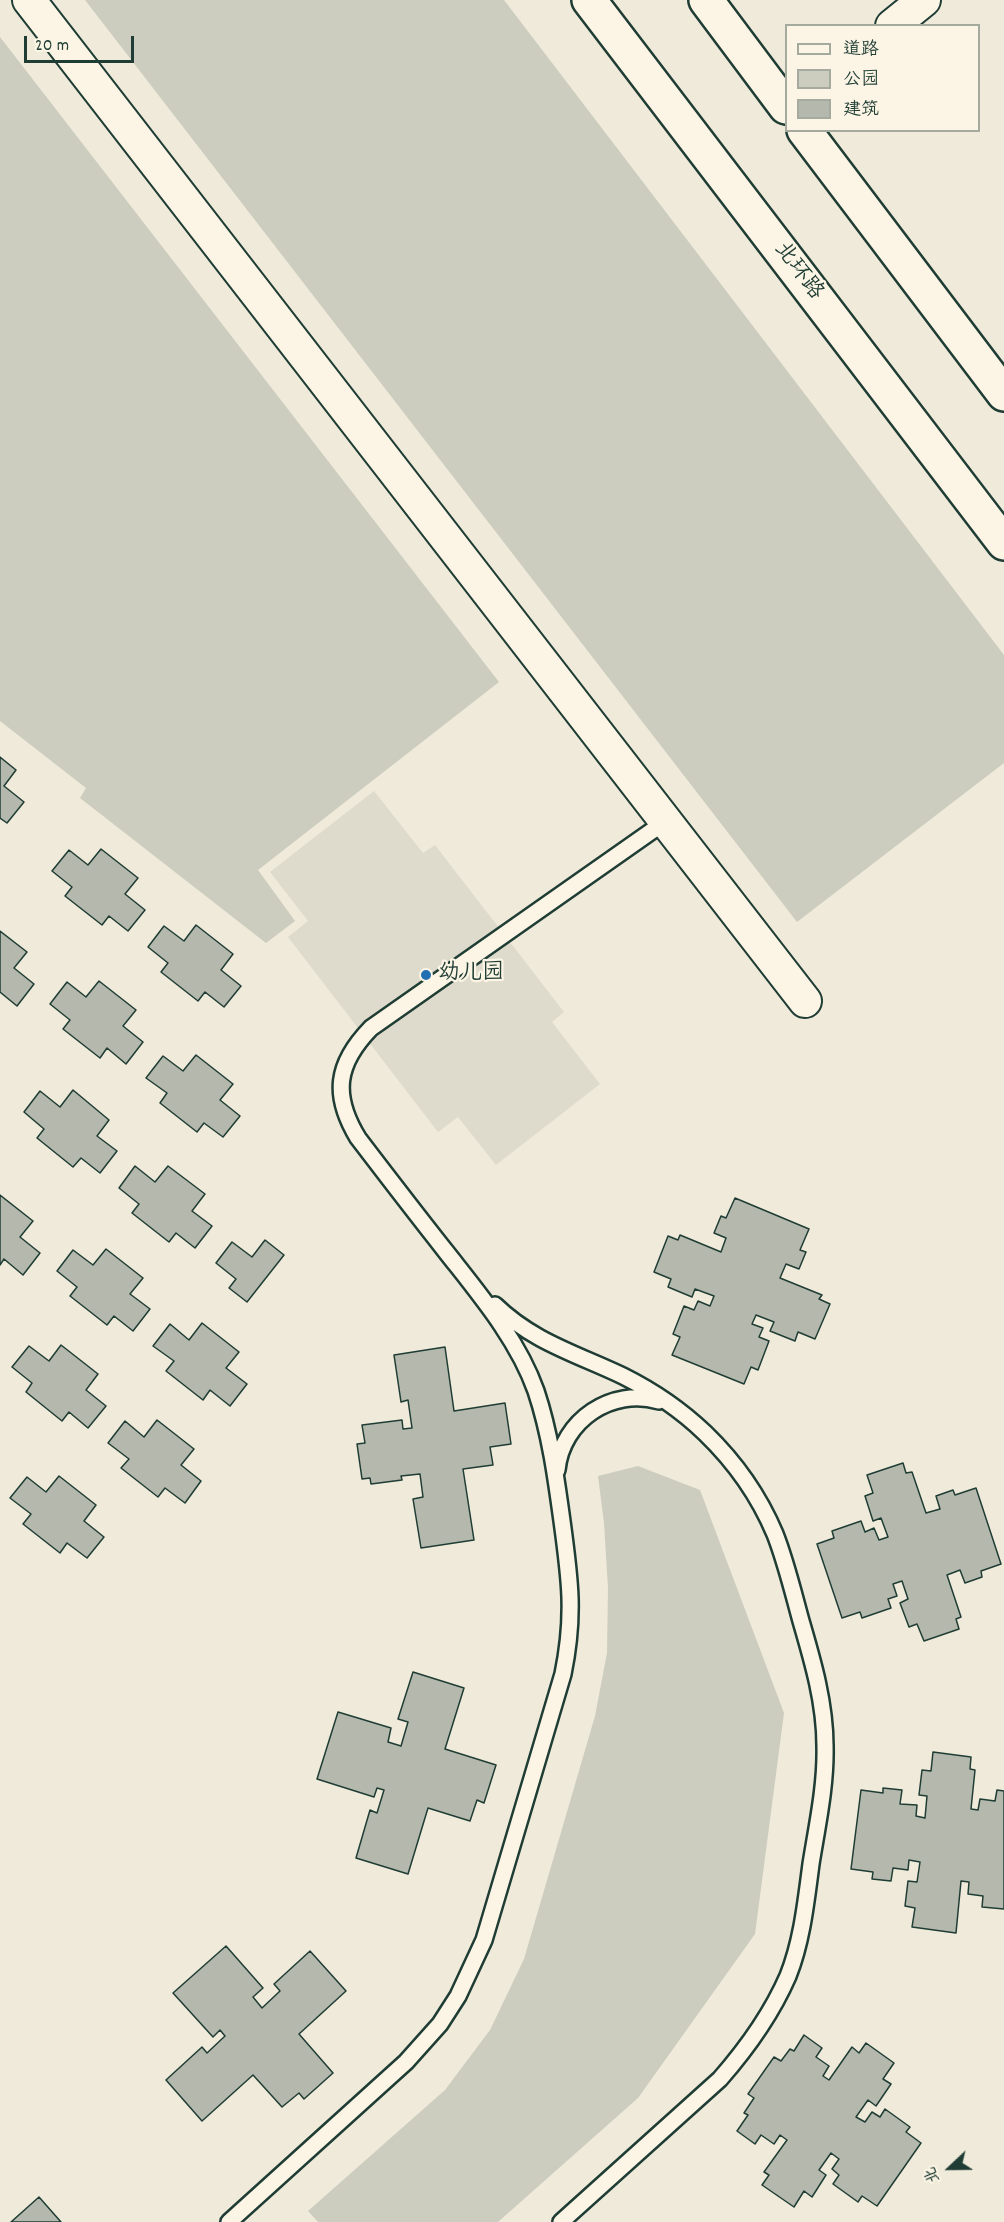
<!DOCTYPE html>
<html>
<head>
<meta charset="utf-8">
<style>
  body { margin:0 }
  #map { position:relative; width:1004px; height:2222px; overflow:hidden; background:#efeada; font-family:Dekko,"LXGW WenKai TC",sans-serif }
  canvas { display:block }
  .legend { position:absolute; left:785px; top:24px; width:195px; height:108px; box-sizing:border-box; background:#fcf5e5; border:2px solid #a4ab9e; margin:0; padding:8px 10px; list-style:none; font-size:18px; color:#1f3d34 }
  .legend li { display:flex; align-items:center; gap:12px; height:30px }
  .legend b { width:30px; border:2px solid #a4ab9e }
  .north { position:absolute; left:920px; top:2138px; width:60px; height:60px; -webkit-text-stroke:4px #fcf5e5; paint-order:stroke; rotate:248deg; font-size:16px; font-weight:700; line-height:24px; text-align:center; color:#1f3d34 }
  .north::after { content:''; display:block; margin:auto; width:21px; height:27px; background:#1f3d34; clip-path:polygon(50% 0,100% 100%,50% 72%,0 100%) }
  .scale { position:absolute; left:24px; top:36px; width:110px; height:27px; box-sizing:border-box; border:3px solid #1f3d34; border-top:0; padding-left:8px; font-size:18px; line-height:21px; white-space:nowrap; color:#1f3d34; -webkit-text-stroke:4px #fcf5e5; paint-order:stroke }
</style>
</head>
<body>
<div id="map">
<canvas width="1004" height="2222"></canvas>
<ul class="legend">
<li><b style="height:8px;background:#fcf5e5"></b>道路</li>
<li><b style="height:16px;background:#cccdbf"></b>公园</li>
<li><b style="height:16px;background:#b5b9ad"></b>建筑</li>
</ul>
<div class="north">北</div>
<div class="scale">20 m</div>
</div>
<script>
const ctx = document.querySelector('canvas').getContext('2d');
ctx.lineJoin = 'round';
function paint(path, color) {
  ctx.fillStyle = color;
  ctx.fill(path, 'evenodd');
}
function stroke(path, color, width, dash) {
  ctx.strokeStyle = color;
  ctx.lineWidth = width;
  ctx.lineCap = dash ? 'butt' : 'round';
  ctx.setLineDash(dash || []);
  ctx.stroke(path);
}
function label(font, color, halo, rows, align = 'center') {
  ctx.font = font + ' Dekko,"LXGW WenKai TC",sans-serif';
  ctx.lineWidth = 4.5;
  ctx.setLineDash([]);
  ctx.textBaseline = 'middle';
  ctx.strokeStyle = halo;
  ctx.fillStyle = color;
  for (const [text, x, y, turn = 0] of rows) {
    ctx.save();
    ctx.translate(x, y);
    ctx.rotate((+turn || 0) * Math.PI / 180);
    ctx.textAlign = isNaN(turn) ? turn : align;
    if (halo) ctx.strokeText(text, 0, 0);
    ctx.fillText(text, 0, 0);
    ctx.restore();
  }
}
paint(new Path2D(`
  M374,791l49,62 12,-8 129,167 -12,10 48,62 -104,81 -38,-48 -20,15 -150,-195 20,-16 -38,-49z`), '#dedbcc');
paint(new Path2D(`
  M85,0h419l500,655v108l-207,159z
  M0,37l499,645 -241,188 37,51 -29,22 -186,-145 6,-10 -86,-67z
  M638,1466l62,24 84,223 -29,221 -117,164 -140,124h-180l-10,-11 137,-121 45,-60 34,-71 71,-243 12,-63 1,-65 -4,-65 -6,-47z`), '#cccdbf');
const building = new Path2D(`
  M0,757l16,13 -12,16 20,16 -17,21 -7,-5z
  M101,849l37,29 -13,16 20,16 -17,21 -19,-15 -7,9 -37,-29 7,-9 -20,-16 17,-21 19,15z
  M196,925l37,29 -12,16 20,16 -17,21 -19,-15 -7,9 -37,-29 7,-9 -20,-16 16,-21 20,15z
  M0,931l27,21 -13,16 20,16 -17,22 -17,-14z
  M99,981l37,29 -13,16 20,16 -17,22 -19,-16 -7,10 -37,-29 7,-9 -20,-16 17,-22 19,15z
  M196,1055l37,29 -13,16 20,16 -17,21 -19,-14 -7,9 -37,-29 7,-10 -21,-15 17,-22 20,15z
  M73,1090l36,30 -12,16 20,15 -17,22 -19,-15 -8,9 -36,-29 7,-9 -20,-17 16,-21 20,16z
  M135,1166l20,16 13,-16 37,28 -13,17 20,15 -17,22 -19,-15 -7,9 -37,-29 7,-9 -20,-16z
  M0,1195l33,26 -13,16 20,16 -17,22 -19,-16 -4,6z
  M735,1198l74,31 -9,21 6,2 -7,17 -13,-5 -6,14 42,17 -3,4 11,5 -15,35 -17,-7 -3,9 -25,-10 4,-9 -18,-7 -4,9 11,4 -4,9 10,4 -11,29 -7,-3 -7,17 -72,-29 8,-18 -7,-3 11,-28 10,4 4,-9 12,5 4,-10 -19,-7 -3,8 -24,-10 3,-8 -17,-7 14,-36 10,4 2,-5 41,17 5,-14 -12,-5 7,-17 5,2z
  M265,1240l19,15 -37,47 -18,-14 7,-9 -20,-16 16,-21 20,15z
  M106,1249l37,29 -13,16 20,15 -17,22 -19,-15 -7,9 -37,-29 7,-9 -20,-16 16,-21 20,15z
  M202,1323l37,29 -13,16 21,16 -17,22 -20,-16 -7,10 -37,-29 8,-10 -21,-15 17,-22 19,16z
  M61,1345l37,29 -12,16 20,16 -18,22 -19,-16 -7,9 -36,-29 6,-9 -20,-16 17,-21 20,15z
  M445,1347l9,64 51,-8 6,41 -21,3 3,18 -30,4 11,71 -53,8 -8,-49 10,-2 -3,-23 -19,2 1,4 -31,4 -1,-6 -8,1 -5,-35 8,-1 -3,-18 40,-5 1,9 9,-1 -4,-28 -7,2 -7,-47z
  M157,1420l37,29 -13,16 20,16 -16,22 -20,-15 -7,9 -37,-29 8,-9 -21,-16 17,-22 19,16z
  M903,1463l3,10 6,-1 14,41 14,-4 -4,-13 17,-6 2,5 21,-7 25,76 -20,7 1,6 -17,6 -5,-13 -13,5 14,42 -5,2 3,10 -35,12 -7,-17 -8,3 -9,-24 8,-4 -6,-18 -9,3 4,12 -9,3 3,9 -29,10 -2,-6 -18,6 -25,-74 17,-6 -2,-7 29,-10 4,11 9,-4 5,12 9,-3 -7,-19 -8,3 -8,-25 8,-3 -6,-18z
  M59,1476l37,29 -12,16 20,16 -17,21 -20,-15 -7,10 -37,-29 8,-10 -21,-16 17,-21 19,15z
  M413,1672l51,16 -19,61 51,16 -12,38 -7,-3 -7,21 -42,-13 -20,66 -52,-16 14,-48 7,3 7,-23 -7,-2 -3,9 -57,-18 21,-67 53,16 -3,14 13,4 7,-24 -10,-3z
  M933,1752l38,5 -1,12 5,1 -4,39 7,1 2,-11 15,2 2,-11 7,1v118l-22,-2 1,-11 -15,-2 1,-12 -8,-1 -5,52 -44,-6 3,-19 -10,-2 3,-25 9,1 3,-20 -11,-2 -1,10 -15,-2 -2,13 -19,-2 1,-7 -22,-3 10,-79 22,3v-5l19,2 -2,14 17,1 -1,11 9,2 2,-22 -8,-1 3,-25 9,1z
  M226,1946l37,42 -10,9 9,11 18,-17 -6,-7 36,-33 36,40 -47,43 34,39 -29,26 -5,-6 -17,14 -29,-32 -51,46 -36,-41 36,-33 5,6 18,-17 -5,-6 -7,7 -40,-44z
  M804,2035l18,13 -6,9 13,9 -6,10 6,4 23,-33 7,6 7,-10 28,20 -11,16 8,5 -15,22 -8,-6 -12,17 9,5 7,-10 8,5 5,-8 25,18 -4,5 15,11 -44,63 -15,-10 -4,6 -25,-18 6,-9 -7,-6 7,-10 -8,-6 -12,17 7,5 -14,22 -8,-6 -10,16 -32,-22 7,-10 -5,-3 23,-32 -7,-5 -6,9 -13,-9 -6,9 -18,-13 11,-16 -4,-2 10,-15 -6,-4 26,-37 7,4 9,-12 4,2z
  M39,2197l22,25h-50z`);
paint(building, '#b5b9ad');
stroke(building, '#1f3d34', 1.5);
const service = new Path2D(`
  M495,1305c38,37 82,49 128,71 30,15 58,34 82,57 29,28 54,63 70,101 11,28 18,58 26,87 12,41 24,82 24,125 1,40 -8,80 -14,118 -5,38 -9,77 -23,112 -17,39 -40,71 -68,103l-159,143
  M557,1470c5,-50 55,-83 102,-69
  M229,2222l177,-160 34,-38 18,-28 26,-56 79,-266c12,-58 7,-95 -1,-153 -6,-44 -12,-88 -26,-130 -18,-51 -56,-96 -89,-138 -30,-38 -60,-77 -89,-115 -26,-43 -22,-74 13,-110l295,-207`);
const minor = new Path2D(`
  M29,0l776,1001
  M892,26l32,-26`);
const primary = new Path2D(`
  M589,0l415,543
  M706,0l80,107
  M804,130l200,264`);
stroke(service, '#1f3d34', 20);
stroke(minor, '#1f3d34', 36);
stroke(primary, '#1f3d34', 38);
stroke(service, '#fcf5e5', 15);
stroke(minor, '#fcf5e5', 32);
stroke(primary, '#fcf5e5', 33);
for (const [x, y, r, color] of [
  [426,975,6,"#1f6fb2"]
]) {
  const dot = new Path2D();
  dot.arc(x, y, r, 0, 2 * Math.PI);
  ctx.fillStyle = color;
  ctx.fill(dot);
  stroke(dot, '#fcf5e5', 2);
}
label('22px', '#1f3d34', '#fcf5e5', [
  ["北环路",797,272,53]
]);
label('22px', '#1f3d34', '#fcf5e5', [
  ["幼儿园",438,975]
], 'left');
</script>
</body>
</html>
